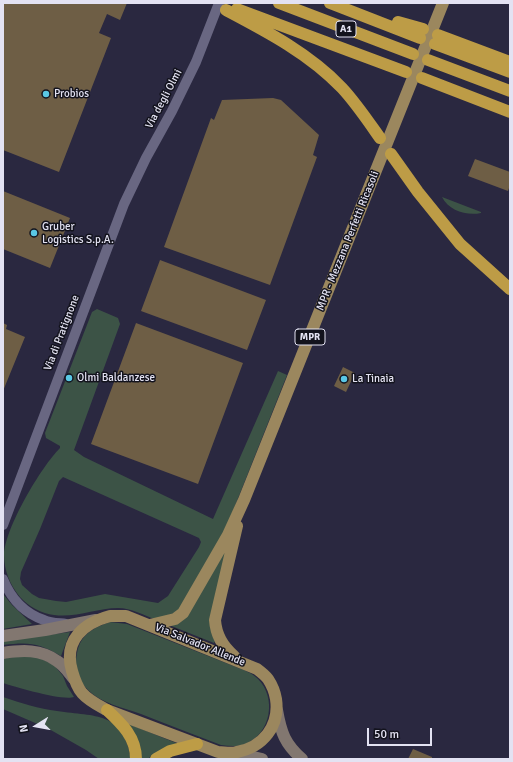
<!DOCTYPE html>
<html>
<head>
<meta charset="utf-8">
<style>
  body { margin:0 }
  #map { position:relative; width:513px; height:762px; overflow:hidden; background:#2a2840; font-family:Signika,sans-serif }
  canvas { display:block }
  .frame { position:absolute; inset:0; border:4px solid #e3e2f2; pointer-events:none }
  .north { position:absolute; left:16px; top:706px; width:40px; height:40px; -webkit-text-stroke:3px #13131d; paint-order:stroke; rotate:259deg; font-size:11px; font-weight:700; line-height:16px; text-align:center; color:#e3e2f2 }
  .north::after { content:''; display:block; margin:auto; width:14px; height:18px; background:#e3e2f2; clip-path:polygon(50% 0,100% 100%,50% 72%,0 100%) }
  .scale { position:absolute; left:367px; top:728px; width:65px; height:18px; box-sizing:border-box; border:2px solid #e3e2f2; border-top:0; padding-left:5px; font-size:12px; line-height:14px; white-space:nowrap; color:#e3e2f2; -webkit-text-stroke:3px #13131d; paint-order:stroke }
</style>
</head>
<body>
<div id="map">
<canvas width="513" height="762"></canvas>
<div class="frame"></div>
<div class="north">N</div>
<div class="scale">50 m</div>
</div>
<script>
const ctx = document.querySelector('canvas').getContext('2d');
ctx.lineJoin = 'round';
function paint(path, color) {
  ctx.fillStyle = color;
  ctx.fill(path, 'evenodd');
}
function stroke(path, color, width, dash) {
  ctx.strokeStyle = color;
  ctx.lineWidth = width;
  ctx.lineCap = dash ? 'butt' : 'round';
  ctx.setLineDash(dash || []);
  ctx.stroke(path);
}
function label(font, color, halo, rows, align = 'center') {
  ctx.font = font + ' Signika,sans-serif';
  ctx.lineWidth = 3;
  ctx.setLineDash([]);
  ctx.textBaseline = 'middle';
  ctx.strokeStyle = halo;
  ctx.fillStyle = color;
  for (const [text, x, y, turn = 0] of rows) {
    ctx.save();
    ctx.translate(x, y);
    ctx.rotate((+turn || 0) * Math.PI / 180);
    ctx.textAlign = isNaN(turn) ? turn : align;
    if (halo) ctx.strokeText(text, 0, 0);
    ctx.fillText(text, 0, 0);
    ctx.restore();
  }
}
paint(new Path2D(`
  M442,197l39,15v1c-14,3 -32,-2 -39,-16z
  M97,309l21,9 2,6 -46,126 10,7 129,62 65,-148 9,4 -60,151 -47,85 -24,9c-12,-5 -25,-12 -38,-12 -21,0 -42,10 -64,7 -12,-1 -26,-9 -34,-18 -10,-12 -16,-27 -16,-42 1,-27 37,-88 56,-107v-2l-14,-8 -1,-5 47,-121zM63,477l136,61 2,4 -2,5 -31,49 -10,7 -53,-9 -39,8 -10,-1 -17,-3 -7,-4 -10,-9 -2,-6 1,-7 19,-43 19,-48z
  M231,534l-16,107 -1,2 -45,-18z
  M3,594l9,11 20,19 -29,5z
  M110,622l17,2 109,43c8,3 16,6 22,12 19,19 13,55 -13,65 -8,3 -16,2 -24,1 -27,-10 -54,-21 -80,-31 -17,-6 -40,-11 -53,-24 -10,-9 -14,-24 -11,-37 4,-19 16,-25 33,-31z
  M70,632l-9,24c-23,-13 -31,-14 -58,-11v-4z
  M19,656l19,1 16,8 9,11 4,10 7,11c-12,4 -58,-10 -71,-14v-24z
  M3,697c18,6 36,12 54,14 39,6 66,0 74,48h-32l-13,-9 -37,-21 -46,-20z
  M129,724l47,19 1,1 -26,12 -3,3h-8z`), '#3c5346');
paint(new Path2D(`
  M3,3h124l-7,17 -13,-6 -8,19 12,5 -52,134 -56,-22z
  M273,98l8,2 38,35 -6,20 4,2 -47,128 -106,-38 47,-129 3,2 8,-20z
  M475,159l35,13v13l-2,6 -40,-15z
  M3,191l67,27 -20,50 -47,-19z
  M160,260l106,40 -19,50 -106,-39z
  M3,323l4,2 -1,4 19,8 -22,54z
  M136,323l107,40 -45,121 -107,-40z
  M343,367l12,6 -9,19 -12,-6z
  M413,749l19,8v2h-24z`), '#6e5e45');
stroke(new Path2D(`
  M3,525l121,-321 22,-46 26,-47 24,-49 23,-59
  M3,579c8,20 21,34 41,41 7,3 15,3 22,4`), '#696782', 10);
stroke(new Path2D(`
  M3,636l42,-6 51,-10
  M3,653c19,-3 38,-4 54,8 7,4 12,12 17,18
  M277,710c4,23 8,34 25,49
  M236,753l26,6`), '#827770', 12);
stroke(new Path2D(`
  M110,616h16l131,53c4,3 8,6 11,10 4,6 7,14 8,20 4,27 -13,48 -39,53 -6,2 -13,0 -19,0l-111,-42c-9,-5 -18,-9 -25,-17 -5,-6 -8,-15 -10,-22 -9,-31 12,-48 38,-55z
  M150,625l25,-6 8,-6 45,-78 16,-35 199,-497
  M234,656c-12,-10 -18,-21 -19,-36l22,-94`), '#9b875e', 12);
stroke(new Path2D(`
  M279,3l134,51
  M330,3l90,35
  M237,9l169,63
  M226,10c40,21 84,44 116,78 14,15 26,33 38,50
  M398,22l25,7
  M438,35l72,27
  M435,44l75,28
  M428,60l82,31
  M422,78l88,34
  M391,154l27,38 42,52 50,45
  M107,710c15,14 29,27 29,49
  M156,759l14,-8 27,-7`), '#bd9c46', 12);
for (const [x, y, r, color] of [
  [46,94,4,"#5ac8e5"],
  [34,233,4,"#5ac8e5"],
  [69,378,4,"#5ac8e5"],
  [344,379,4,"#5ac8e5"]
]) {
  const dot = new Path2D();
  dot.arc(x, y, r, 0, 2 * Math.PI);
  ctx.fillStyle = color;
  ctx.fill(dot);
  stroke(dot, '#13131d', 1.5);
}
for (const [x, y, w] of [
  [346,29,20],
  [310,337,30]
]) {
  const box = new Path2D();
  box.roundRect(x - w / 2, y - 8, w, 16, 3);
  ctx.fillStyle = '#13131d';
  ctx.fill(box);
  stroke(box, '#e3e2f2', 1);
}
label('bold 10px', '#e3e2f2', null, [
  ["A1",346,29],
  ["MPR",310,337]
]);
label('11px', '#e3e2f2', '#13131d', [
  ["Probios",54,94],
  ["Gruber",42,227],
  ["Logistics S.p.A.",42,240],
  ["Olmi Baldanzese",77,378],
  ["La Tinaia",352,379]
], 'left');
label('11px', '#e3e2f2', '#13131d', [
  ["Via degli Olmi",164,99,-62],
  ["MPR - Mezzana Perfetti Ricasoli",348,241,-68],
  ["Via di Pratignone",62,333,-69],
  ["Via Salvador Allende",200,645,22]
]);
</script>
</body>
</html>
